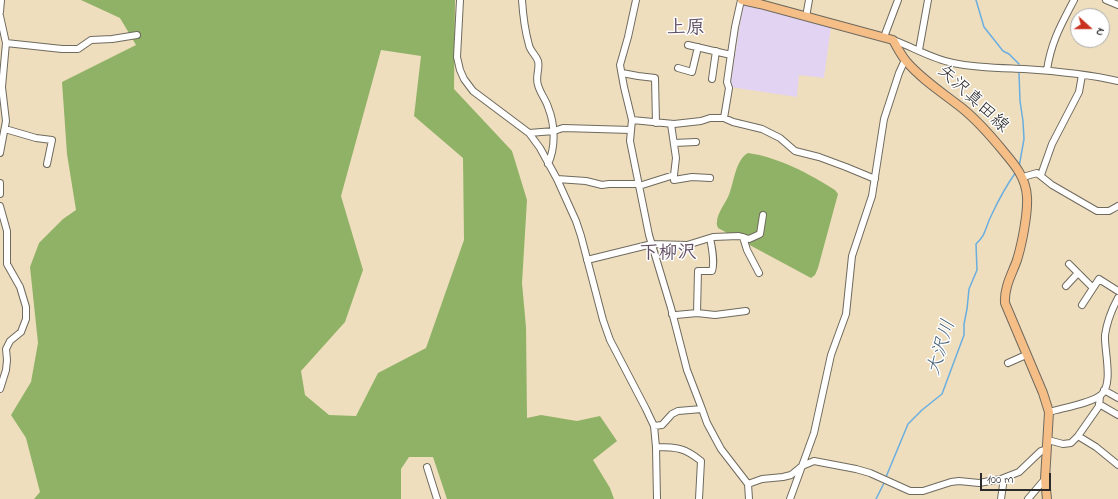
<!DOCTYPE html>
<html>
<head>
<meta charset="utf-8">
<style>
  body { margin:0 }
  #map { position:relative; width:1118px; height:499px; overflow:hidden; background:#eedebd; font-family:"Indie Flower",sans-serif }
  canvas { display:block }
  .north { position:absolute; left:1070px; top:8px; width:40px; height:40px; box-sizing:border-box; background:#fff; border:1px solid #aaa; border-radius:50%; rotate:111deg; font-size:11px; font-weight:700; line-height:16px; text-align:center; color:#2b2b2b }
  .north::after { content:''; display:block; margin:auto; width:14px; height:18px; background:#c8321e; clip-path:polygon(50% 0,100% 100%,50% 72%,0 100%) }
  .scale { position:absolute; left:980px; top:473px; width:71px; height:18px; box-sizing:border-box; border:2px solid #2b2b2b; border-top:0; padding-left:5px; font-size:12px; line-height:14px; white-space:nowrap; color:#2b2b2b; -webkit-text-stroke:3px #fff; paint-order:stroke }
</style>
</head>
<body>
<div id="map">
<canvas width="1118" height="499"></canvas>
<div class="north">N</div>
<div class="scale">100 m</div>
</div>
<script>
const ctx = document.querySelector('canvas').getContext('2d');
ctx.lineJoin = 'round';
function paint(path, color) {
  ctx.fillStyle = color;
  ctx.fill(path, 'evenodd');
}
function stroke(path, color, width, dash) {
  ctx.strokeStyle = color;
  ctx.lineWidth = width;
  ctx.lineCap = dash ? 'butt' : 'round';
  ctx.setLineDash(dash || []);
  ctx.stroke(path);
}
function label(font, color, halo, rows, align = 'center') {
  ctx.font = font + ' "Indie Flower","Klee One",sans-serif';
  ctx.lineWidth = 3;
  ctx.setLineDash([]);
  ctx.textBaseline = 'middle';
  ctx.strokeStyle = halo;
  ctx.fillStyle = color;
  for (const [text, x, y, turn = 0] of rows) {
    ctx.save();
    ctx.translate(x, y);
    ctx.rotate((+turn || 0) * Math.PI / 180);
    ctx.textAlign = isNaN(turn) ? turn : align;
    if (halo) ctx.strokeText(text, 0, 0);
    ctx.fillText(text, 0, 0);
    ctx.restore();
  }
}
paint(new Path2D(`
  M743,4l88,22 -7,52 -25,-3 -2,22 -67,-10z`), '#e3d3f2');
paint(new Path2D(`
  M81,0h374l-1,89 58,62 15,49 -5,83 4,44 1,91 14,-3 36,6 23,-5 17,25 -24,19 17,28 4,11h-167l-14,-42h-24l-8,12v30h-367l6,-7 -14,-54 -15,-23 20,-33 7,-39 -8,-76 9,-24 24,-24 13,-9 -9,-56 -5,-72 74,-37 -16,-27zM381,50l40,6 -7,60 49,42 1,82 -38,108 -48,25 -22,43 -27,-1 -24,-20 -4,-24 44,-49 18,-52 -22,-74z
  M748,153c30,4 62,21 87,37l3,4 -20,74 -3,7 -4,3 -93,-50c0,-1 -2,-4 -1,-6 0,-8 7,-17 11,-25 6,-13 7,-37 20,-44z`), '#90b267');
stroke(new Path2D(`
  M976,0l8,27 19,24 6,3 10,10
  M1019,167l5,-28 -1,-18 -3,-20 -1,-28
  M886,477l22,-53 14,-14 20,-16 22,-59v-11l3,-15 2,-20 8,-19 -1,-26c11,-10 9,-17 16,-30 7,-15 14,-28 24,-42
  M876,499l9,-18`), '#6aaedf', 1.5);
const minor = new Path2D(`
  M460,0l-3,57 3,13 4,9 9,12 56,42 11,15 17,31 19,42 5,15 22,84 7,20 36,69 8,17 2,21 1,52
  M522,0c1,15 3,31 7,45 1,6 7,10 9,16 2,8 -3,16 0,24 2,8 8,15 10,22 7,17 8,40 0,57
  M636,0l-8,37 -8,28 4,22 8,33 -2,21 19,94 22,73 16,62 15,39 5,14 14,26 27,35 1,15
  M1106,0l12,5
  M0,12l1,-12
  M0,16l6,27 -4,44 4,34 -6,32
  M806,17l3,-17
  M884,37l14,-37
  M893,40c20,7 39,19 60,23 24,5 47,5 71,6 31,2 63,5 94,12
  M6,43l56,6h16l13,-9 21,-1 25,-4
  M688,45l43,10
  M919,50l9,-50
  M678,68l14,4 6,-25
  M1047,70c4,-28 14,-45 27,-70
  M622,73l16,3 17,2 1,45
  M712,79l4,-28
  M724,118l5,-30 -2,-6 5,-35 3,-20 6,-27
  M632,120l42,4 27,-3 9,-3h14l9,4 29,7 18,9 15,13 24,6 27,10 29,12
  M5,129l31,9 16,2 -5,24
  M529,133l25,-2 9,-3 68,2
  M674,143l22,-1
  M674,175v5l18,-3 18,1
  M1041,175l11,-31 27,-52 3,-17
  M1023,177l14,-4 15,12 45,26h12l9,-5
  M557,179l29,2 16,4 7,-1h29
  M0,183v11
  M639,186l35,-11 2,-17 -5,-34
  M0,206l7,25v33l13,23 6,20v12l-5,13 -11,9 -4,8 1,11 -1,10 -6,19
  M743,237l4,13 12,23
  M587,260l65,-16 35,1 26,-8 26,-1 10,3 11,-5 3,-19
  M1069,264l24,24
  M1066,286l12,-13
  M1082,305l17,-26 19,12
  M697,313l1,-42h14c3,-9 0,-23 -2,-33
  M672,314l4,1 21,-2 18,2 31,-4
  M1008,363l18,-8
  M1104,390l14,8
  M1099,404l19,11
  M1049,412c13,-4 43,-9 52,-17 13,-11 3,-45 4,-60 2,-13 7,-26 13,-37
  M654,426l8,-1 10,-11 6,-3 24,-2
  M1078,436l18,11 22,18
  M1048,440l15,4 8,-1 7,-7 21,-30 1,-10
  M656,447c21,0 29,1 45,14l-2,38
  M427,467l10,32
  M748,484l14,-5 21,-2 8,-2 11,-9 12,-5 42,8 14,4 40,18h13l28,-9 8,-1 20,2 22,-4 18,-7 22,-21 6,-2
  M790,499l24,-66 17,-78 15,-41 6,-58 20,-60 12,-77 15,-46 6,-13
  M1001,499l2,-14 -2,-6
  M1028,499l17,-20`);
const major = new Path2D(`
  M742,0l18,4 133,36c4,7 8,15 13,21 15,18 37,32 56,47 16,13 29,28 42,44 11,13 22,26 23,45 1,16 -5,47 -10,63 -5,14 -13,27 -12,43l38,90 6,19 -4,67 2,20`);
stroke(minor, '#6f6a5e', 8);
stroke(major, '#6f6a5e', 10);
stroke(minor, '#fff', 6);
stroke(major, '#f6be87', 8);
label('18px', '#2b2b2b', '#fff', [
  ["矢沢真田線",972,100,43]
]);
label('bold 19px', '#624e63', '#fff', [
  ["上原",686,30],
  ["下柳沢",668,255]
]);
label('italic 19px', '#445f73', '#fff', [
  ["大沢川",943,348,-73]
]);
</script>
</body>
</html>
